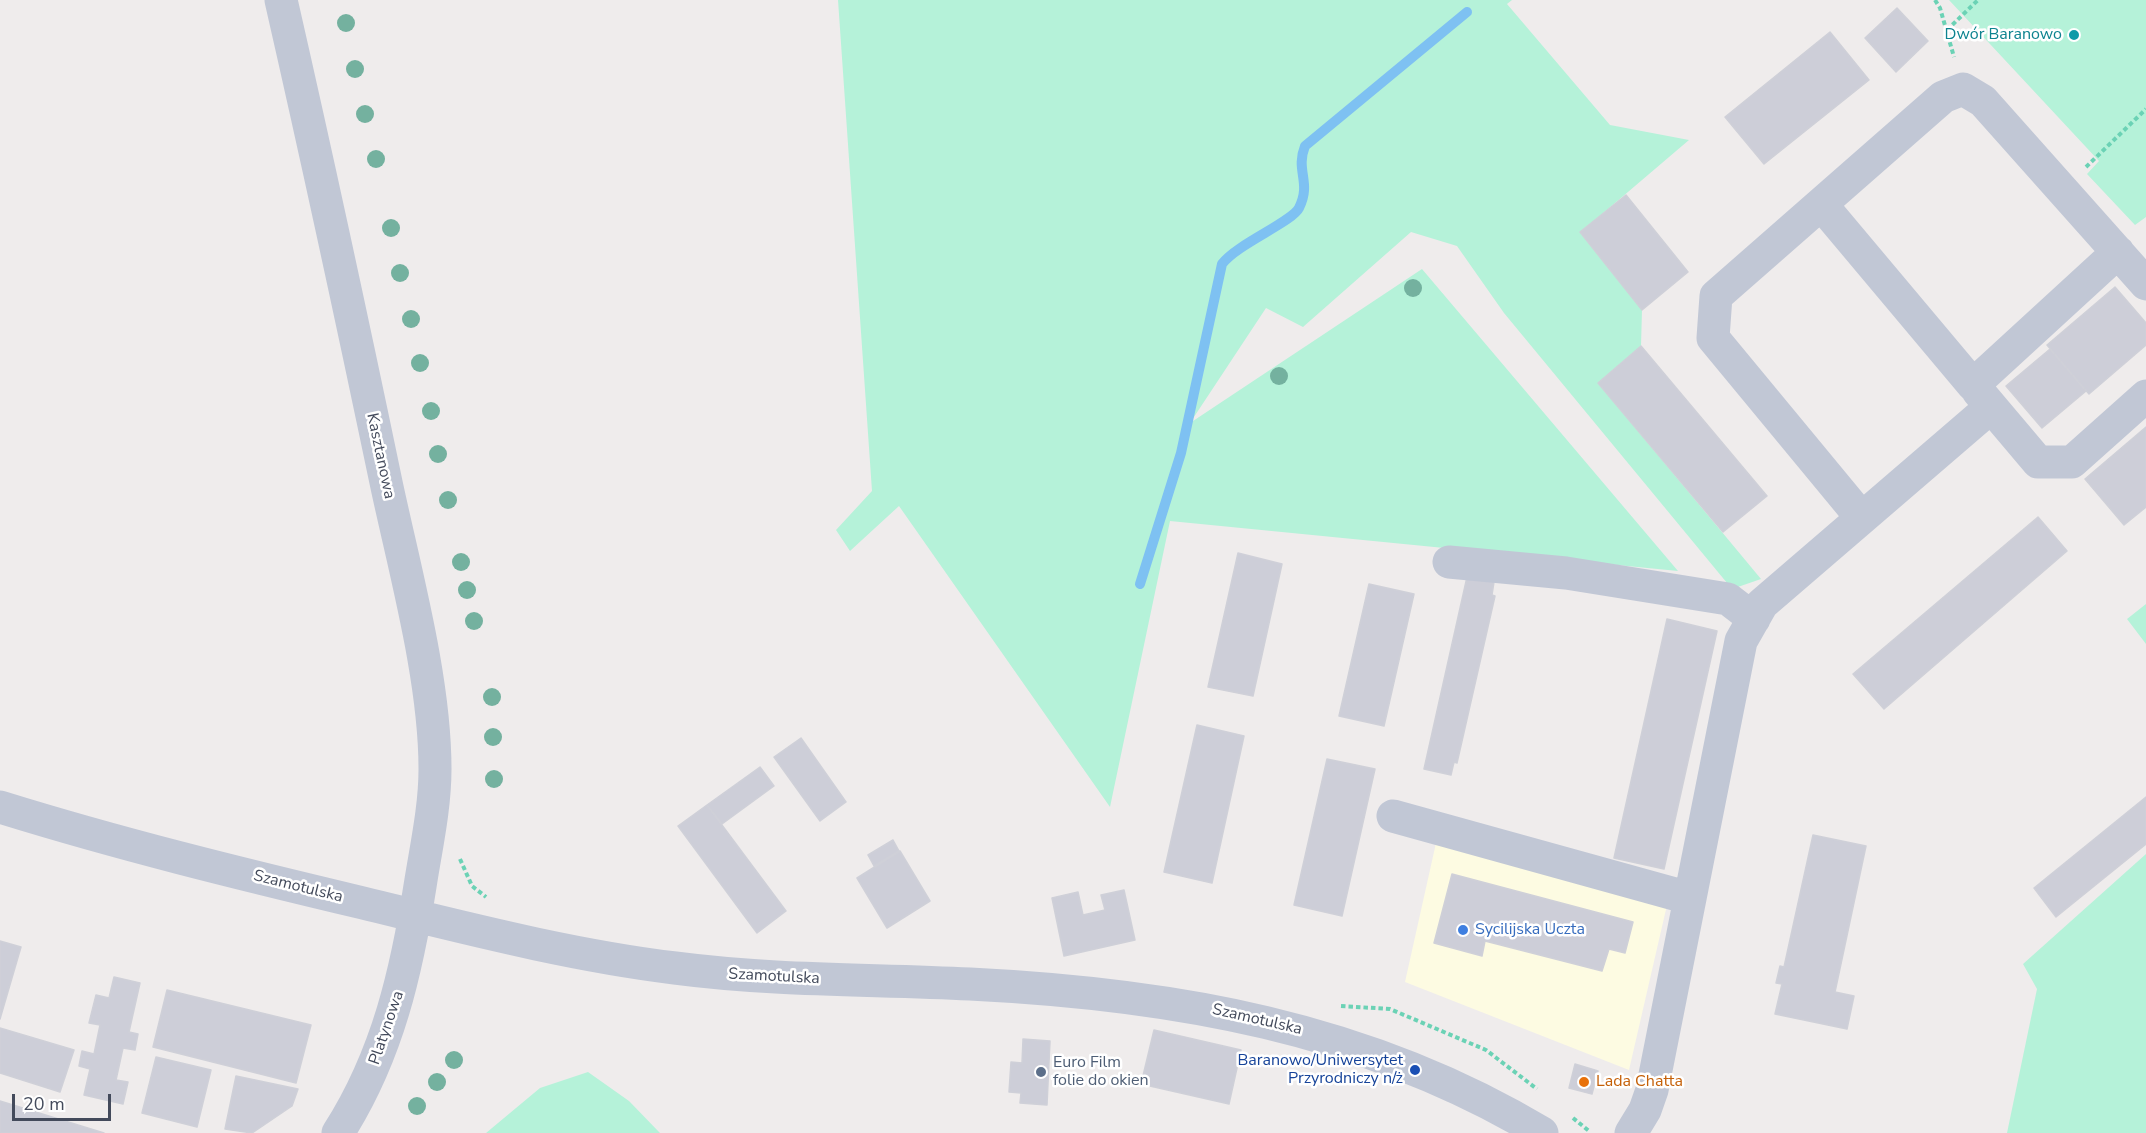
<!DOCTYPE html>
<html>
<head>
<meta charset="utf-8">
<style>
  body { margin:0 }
  #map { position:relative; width:2146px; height:1133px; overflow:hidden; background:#efecec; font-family:"Nunito Sans",sans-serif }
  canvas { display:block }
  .scale { position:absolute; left:12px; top:1094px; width:99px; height:27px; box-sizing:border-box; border:3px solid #434a5b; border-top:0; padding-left:8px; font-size:18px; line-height:21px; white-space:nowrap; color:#434a5b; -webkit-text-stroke:4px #fff; paint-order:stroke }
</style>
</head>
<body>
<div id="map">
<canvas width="2146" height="1133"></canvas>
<div class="scale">20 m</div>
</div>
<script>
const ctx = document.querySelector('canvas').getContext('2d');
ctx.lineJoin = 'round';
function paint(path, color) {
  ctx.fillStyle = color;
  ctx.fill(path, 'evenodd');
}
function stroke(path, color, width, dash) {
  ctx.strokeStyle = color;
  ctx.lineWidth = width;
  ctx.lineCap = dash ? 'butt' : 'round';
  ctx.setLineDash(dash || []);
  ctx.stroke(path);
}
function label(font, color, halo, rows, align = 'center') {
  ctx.font = font + ' "Nunito Sans",sans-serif';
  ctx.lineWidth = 5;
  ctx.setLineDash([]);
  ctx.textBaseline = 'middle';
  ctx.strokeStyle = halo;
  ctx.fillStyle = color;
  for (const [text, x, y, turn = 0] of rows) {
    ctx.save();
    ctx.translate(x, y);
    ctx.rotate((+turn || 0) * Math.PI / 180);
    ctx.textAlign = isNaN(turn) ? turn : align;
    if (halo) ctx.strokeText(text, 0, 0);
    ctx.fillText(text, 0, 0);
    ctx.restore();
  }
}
paint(new Path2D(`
  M1436,843l231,62 -38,165 -224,-88z`), '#fdfbe2');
paint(new Path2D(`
  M838,0h674l-5,4 103,121 79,15 -108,92 61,78 -1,36 -43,37 163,196 -29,10 -228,-276 -47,-67 -46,-14 -108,95 -37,-19 -76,115 232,-154 256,302 -508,-50 -60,286 -211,-301 -49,45 -14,-21 36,-39z
  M1949,0h197v217l-11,8 -48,-51 12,-13z
  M2146,604v40l-19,-25z
  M2146,854v279h-139l30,-144 -14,-25z
  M588,1072l41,29 31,32h-174l54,-45z`), '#b5f2d9');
stroke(new Path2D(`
  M1140,584l41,-131 41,-189c15,-20 70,-42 77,-56 13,-26 -4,-37 6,-62l162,-134`), '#7ec1f2', 10);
const building = new Path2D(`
  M1897,8l31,33 -32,31 -31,-34z
  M1830,32l39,48 -105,84 -39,-47z
  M1626,195l62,77 -46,38 -62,-78z
  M2115,287l31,36v22l-57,49 -42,-49z
  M1641,346l126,150 -44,36 -125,-149z
  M2050,349l36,42 -44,37 -36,-42z
  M2146,427v80l-22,18 -39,-46z
  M2038,517l29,34 -183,158 -31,-35z
  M1238,553l44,11 -29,132 -45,-9z
  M1467,577l27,5 -2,13 3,1 -38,167 -3,-1 -3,13 -27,-6z
  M1369,584l45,10 -30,132 -45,-10z
  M1667,619l50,12 -53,238 -50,-11z
  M1197,725l47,11 -32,147 -48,-11z
  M801,738l45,64 -26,19 -46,-64z
  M1327,759l48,10 -33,147 -48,-11z
  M760,767l14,19 -52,38 -15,-19z
  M2146,797v47l-90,73 -22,-29z
  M707,805l79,106 -29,22 -79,-107z
  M1813,835l53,11 -31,146 19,4 -7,33 -72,-15 7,-30 -6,-1 4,-17 4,1z
  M893,840l6,11 -25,15 -6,-11z
  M900,851l30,50 -43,27 -30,-50z
  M1452,874l181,48 -8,31 -16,-4 -7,22 -117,-30 -3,15 -48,-13z
  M1124,890l11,50 -71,16 -12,-58 26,-6 5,23 22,-5 -4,-15z
  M0,941l21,6 -21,72z
  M114,977l26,6 -11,49 9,2 -3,16 -12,-2 -7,32 12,2 -5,22 -39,-9 6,-26 -11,-3 3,-15 12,3 6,-29 -11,-2 7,-28 13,3z
  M167,990l144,35 -15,58 -143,-36z
  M0,1028l74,22 -14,42 -60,-19z
  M1154,1030l87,20 -12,54 -88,-20z
  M1023,1039l27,2 -3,64 -27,-2 1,-10 -12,-1 2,-30 11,1z
  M156,1057l55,13 -14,57 -55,-14z
  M1575,1064l23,7 -6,23 -23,-6z
  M236,1076l62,13 -6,17 -40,27 -27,-4z
  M0,1101l104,32h-104z`);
paint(building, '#cdced8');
stroke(building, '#cfd0d8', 1.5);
stroke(new Path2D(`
  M1935,0l5,8 14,49
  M1947,30l31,-30
  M2086,167l60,-58
  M460,859l12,27 14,11
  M1341,1006l49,3 96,41 51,39
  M1573,1118l16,13`), '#6bd2b5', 4, [4.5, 3]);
stroke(new Path2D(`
  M281,0c37,162 72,324 106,487 19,88 48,193 48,282 0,37 -8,74 -14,111 -14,90 -33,175 -83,253
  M1821,204l152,181 145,-133
  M1978,391l60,71h34l74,-66
  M1861,517l-148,-179 3,-42 227,-199 20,-8 20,12 163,183
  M1449,562l117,11 162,26 26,20
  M0,807c119,37 241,67 363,96 103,25 206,52 312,65 99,13 195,11 295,16 202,10 396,43 572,149
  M1393,816l296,82
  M1631,1133l14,-23 7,-20 89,-449 21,-37 229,-197`), '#c1c7d5', 33);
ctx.fillStyle = '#74b19f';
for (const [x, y] of [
  [346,23],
  [355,69],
  [365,114],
  [376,159],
  [391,228],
  [400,273],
  [1413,288],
  [411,319],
  [420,363],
  [1279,376],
  [431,411],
  [438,454],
  [448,500],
  [461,562],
  [467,590],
  [474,621],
  [492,697],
  [493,737],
  [494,779],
  [454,1060],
  [437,1082],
  [417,1106]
]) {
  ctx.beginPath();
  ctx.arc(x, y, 9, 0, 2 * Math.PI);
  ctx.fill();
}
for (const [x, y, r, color] of [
  [2074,35,6,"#0f9aa8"],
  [1463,930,6,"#3f7fe0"],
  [1415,1070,6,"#1a4fb4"],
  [1041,1072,6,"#5c6f8a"],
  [1584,1082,6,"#e8710a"]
]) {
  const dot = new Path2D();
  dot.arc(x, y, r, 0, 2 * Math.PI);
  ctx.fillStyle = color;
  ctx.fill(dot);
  stroke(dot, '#fff', 2);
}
label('16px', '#0d838f', '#fff', [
  ["Dwór Baranowo",2062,35]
], 'right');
label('16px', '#434a5b', '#fff', [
  ["Kasztanowa",380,456,78],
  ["Szamotulska",298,887,14],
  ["Szamotulska",774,977,3],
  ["Szamotulska",1257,1020,13],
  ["Platynowa",387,1028,-71]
]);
label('16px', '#366cbe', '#fff', [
  ["Sycilijska Uczta",1475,930]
], 'left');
label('16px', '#164399', '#fff', [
  ["Baranowo/Uniwersytet",1403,1061],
  ["Przyrodniczy n/ż",1403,1079]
], 'right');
label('16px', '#4e5e75', '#fff', [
  ["Euro Film",1053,1063],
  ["folie do okien",1053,1081]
], 'left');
label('16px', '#c56008', '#fff', [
  ["Lada Chatta",1596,1082]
], 'left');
</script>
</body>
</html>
